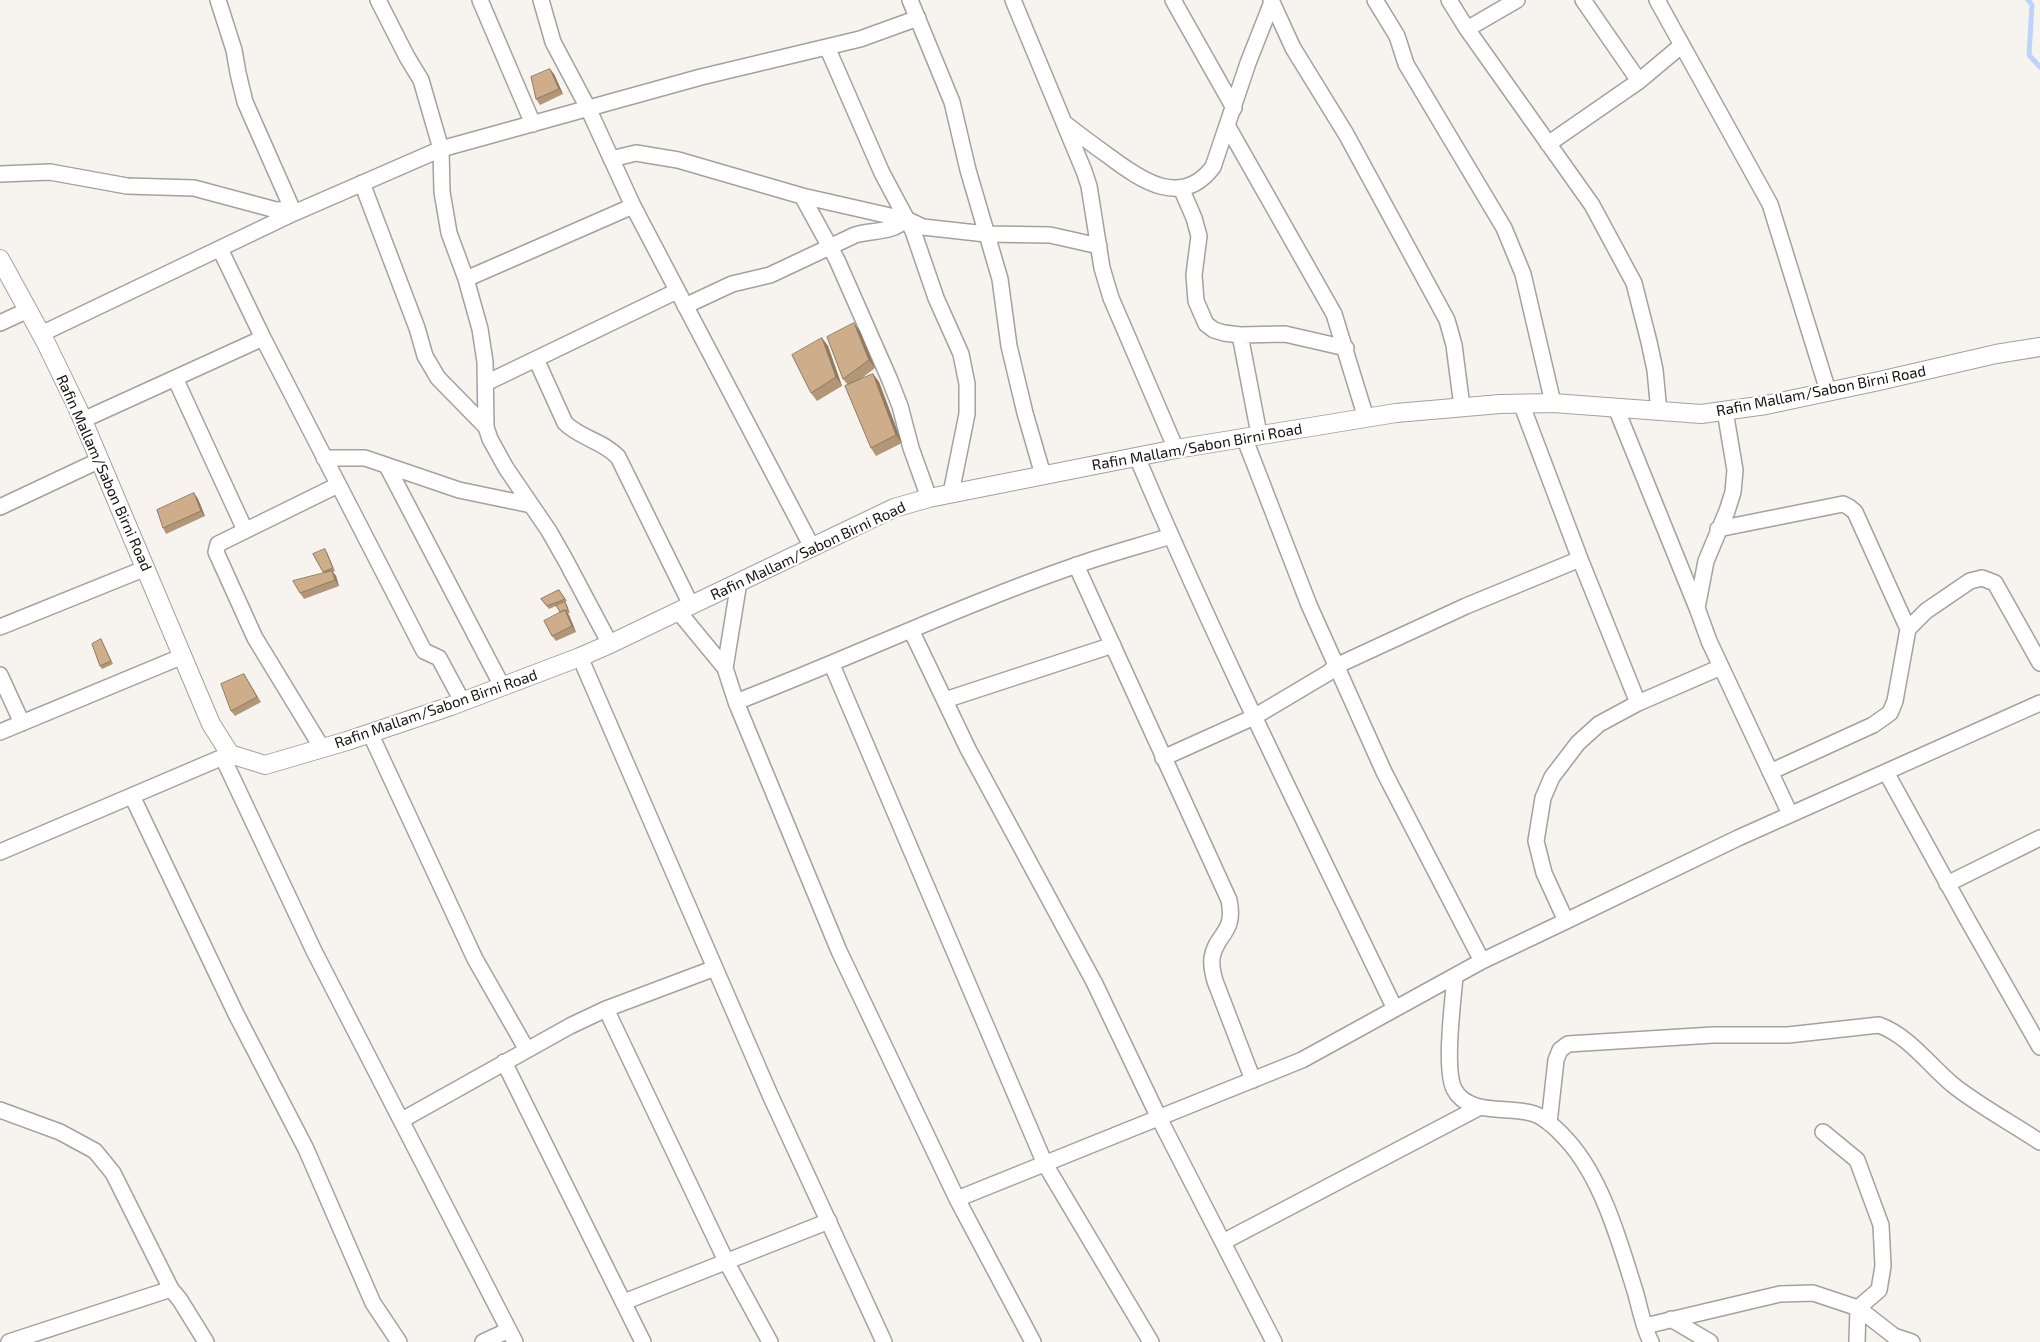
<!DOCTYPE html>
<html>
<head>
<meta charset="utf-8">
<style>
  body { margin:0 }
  canvas { display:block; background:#f7f3ef }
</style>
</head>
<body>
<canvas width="2040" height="1342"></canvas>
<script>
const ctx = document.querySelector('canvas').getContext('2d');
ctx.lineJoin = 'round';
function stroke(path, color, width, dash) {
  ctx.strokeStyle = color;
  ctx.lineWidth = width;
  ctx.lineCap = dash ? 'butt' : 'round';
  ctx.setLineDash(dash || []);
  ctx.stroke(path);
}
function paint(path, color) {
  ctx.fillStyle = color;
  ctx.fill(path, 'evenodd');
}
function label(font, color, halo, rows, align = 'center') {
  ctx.font = font + ' "Exo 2",sans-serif';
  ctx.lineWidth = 4.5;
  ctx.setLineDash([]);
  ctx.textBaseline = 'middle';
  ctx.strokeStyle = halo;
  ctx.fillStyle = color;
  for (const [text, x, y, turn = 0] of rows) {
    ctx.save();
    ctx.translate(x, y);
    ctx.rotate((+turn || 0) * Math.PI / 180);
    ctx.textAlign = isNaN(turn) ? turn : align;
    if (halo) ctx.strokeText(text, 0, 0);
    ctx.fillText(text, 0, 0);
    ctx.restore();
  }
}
stroke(new Path2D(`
  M2028,0l4,5 -3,50 11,12`), '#bcd4fc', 5);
const minor = new Path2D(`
  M218,0l16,50 4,23 7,29 49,111
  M378,0l29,57 14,23 20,69 1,43 7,41 17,46 14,50 5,33 1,65 4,12 16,29 43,63 17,30 44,83
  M480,0l53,124
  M541,0l12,42 35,66 45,98 179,341
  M910,0l42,102 16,68 32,109 9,67 16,67 18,62
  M1013,0l71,171 5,15 13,82 9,30 65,151
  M1173,0l61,108
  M1271,0l22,48 53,86 101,186 7,25 8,62
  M1375,0l22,36 9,28 98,164 19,46 30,129
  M1449,0l18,29 125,176 42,78 15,59 6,28 4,42
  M1583,0l56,81
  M1657,0l113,204 58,187
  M1467,29l50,-29
  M827,47l55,126 31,58 23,67 25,56 6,30v30l-16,79
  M1067,125c14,11 29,22 43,32 32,24 72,51 103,10l35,-104 24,-61
  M1228,127l106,187 32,104
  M1548,144l91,-63 43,-36
  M611,159l25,-6 42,7 124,36 106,24 15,7 63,7 64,1 49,11
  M0,174l50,-2 77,14 67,2 82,22 16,-1
  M362,183l55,145 8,28 13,22 48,49
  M1181,188l13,30 5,18 -5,39 2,26 10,23 8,6 10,3 16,2 45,-1 61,14
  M802,196l35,64 52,118 11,28 11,42 18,50
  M220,249l43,89 161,313 15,7 23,43
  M466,279l167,-73
  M685,306l47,-22 38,-9 85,-40c15,-5 39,-2 49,-15
  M0,323l28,-13
  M41,334l253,-121 147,-64 260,-72 159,-38 58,-21
  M1240,335l19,99
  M536,359l29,64c15,15 38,18 53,34l73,148
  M175,378l70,152
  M486,383l191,-92
  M1521,403l59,156 58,144
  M1616,408l81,200 12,33 81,173
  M83,420l180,-82
  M1244,437l65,168 75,167 98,189
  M1137,457c79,187 170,369 258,552
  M324,458h41l94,32 72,15
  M387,466l115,220
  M0,507l100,-47
  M1718,529l125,-25 6,3 6,5 53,117
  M1076,565l153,335c7,34 -13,33 -17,58 -1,8 1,16 3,23l38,99
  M1697,608l9,-47 21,-50 6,-19 2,-22 -10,-59
  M678,611l47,57 11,34 103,249 118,248 76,143
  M0,627l146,-59
  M911,630l57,119 126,233 65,136 115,224
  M580,657l191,440 113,245
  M832,665l213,499 106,178
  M725,668l14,-86
  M0,675l22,48
  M945,700l168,-55
  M736,702c114,-44 225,-97 341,-137 31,-11 62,-19 94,-29
  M0,732l183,-76
  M370,733l105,226 52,91
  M322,748l-67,-110 -39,-86 2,-8 120,-59
  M223,758l91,193 201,391
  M1163,758l91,-41 74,-44 8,-7 130,-60 114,-47
  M1770,772l103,-47 17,-12 5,-12 13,-72 18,-18 44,-30 12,-3 13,5 45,80
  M1886,772l80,145 74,130
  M132,796l104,218 70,135 67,154 26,39
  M0,852l230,-98
  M1947,884l93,-46
  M1566,921l-22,-48 -8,-32 7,-43 9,-21 26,-34 21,-19 39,-21 83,-36
  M1455,976c-2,26 -11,92 -1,113 14,27 53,17 77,24 13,3 27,17 36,27 35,38 53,103 68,151 5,17 8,36 16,51
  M606,1009l121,254 43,79
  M504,1062l139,280
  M0,1110l60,22 35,19 18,22 58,116 9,11 26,42
  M402,1120l168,-94 36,-17 109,-41
  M1549,1123l7,-63 4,-10 8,-6 145,-9h75l91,-10c30,11 50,40 74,60 25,20 60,39 87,57
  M1823,1132l34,28 24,65 2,41 -4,24 -21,18 -1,34
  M957,1199l345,-139 180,-99 84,-40 172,-83 302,-135
  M1223,1242l257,-135
  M624,1302l205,-81
  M1671,1319l39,23
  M1645,1326l135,-32 33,-1 45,15 36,28 18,6
  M9,1342l162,-53
  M483,1342l26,-12`);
const tertiary = new Path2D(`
  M0,259l46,84 32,66 133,315 19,30 35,11 82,-24 104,-35 129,-49 30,-13 284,-136 35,-10 247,-49 220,-36 104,-9 53,-1 148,11 65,-9 113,-24 117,-27 44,-7`);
stroke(minor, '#a5a19d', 18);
stroke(tertiary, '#a5a19d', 20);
stroke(minor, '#fff', 15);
stroke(tertiary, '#fff', 18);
paint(new Path2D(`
  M554,74l9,20 -23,11 -4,-6z
  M860,331l15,37 -17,13 15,-7 6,8 23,61 -26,13 -5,-8 -23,-63 -5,-6z
  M822,338l6,8 14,40 -25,15 -6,-8z
  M194,493l4,6 7,17 -39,18 -3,-6z
  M327,552l8,19 -2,1 3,4 3,10 -35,13 -4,-6 24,-20 -11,-19z
  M559,590l8,11 -2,1 2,3 3,8h-2l8,19 -20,9 -4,-5 8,-24 -4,-6 -7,3 -8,-10z
  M101,639l12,25 -11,5 -2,-3z
  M244,674l17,28 -26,14 -4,-5z`), '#b19677');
paint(new Path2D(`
  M550,69l4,5 9,20 -4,-5z
  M854,323l6,8 15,37 -6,-8z
  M822,338l6,8 14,40 -6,-9z
  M873,374l6,8 23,61 -6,-8z
  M194,493l4,6 7,17 -4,-5z
  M332,571l4,5 3,10 -4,-6z
  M565,610l4,5 7,17 -4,-6z`), '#907a61');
const building = new Path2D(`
  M550,69l9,20 -23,10 -5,-22z
  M854,323l15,37 -26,19 -16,-42z
  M822,338l14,39 -25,16 -19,-38z
  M873,374l23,61 -25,13 -26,-62z
  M194,493l7,18 -38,17 -6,-18z
  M325,549l8,19 -10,4 -10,-18z
  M332,571l3,9 -35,13 -7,-12z
  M559,590l6,9 -18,7 -6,-7z
  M565,602l3,8 -2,1 -1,-1 -5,2 -4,-7z
  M565,610l7,16 -20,10 -8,-15z
  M101,639l10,22 -11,5 -8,-22z
  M244,674l13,23 -26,14 -10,-27z`);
paint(building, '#ceae8a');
stroke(building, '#907a61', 1);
label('15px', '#141211', '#fff', [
  ["Rafin Mallam/Sabon Birni Road",1821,391,-11],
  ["Rafin Mallam/Sabon Birni Road",1197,447,-10],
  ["Rafin Mallam/Sabon Birni Road",104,473,66],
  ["Rafin Mallam/Sabon Birni Road",808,551,-25],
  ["Rafin Mallam/Sabon Birni Road",436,709,-19]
]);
</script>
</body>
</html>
